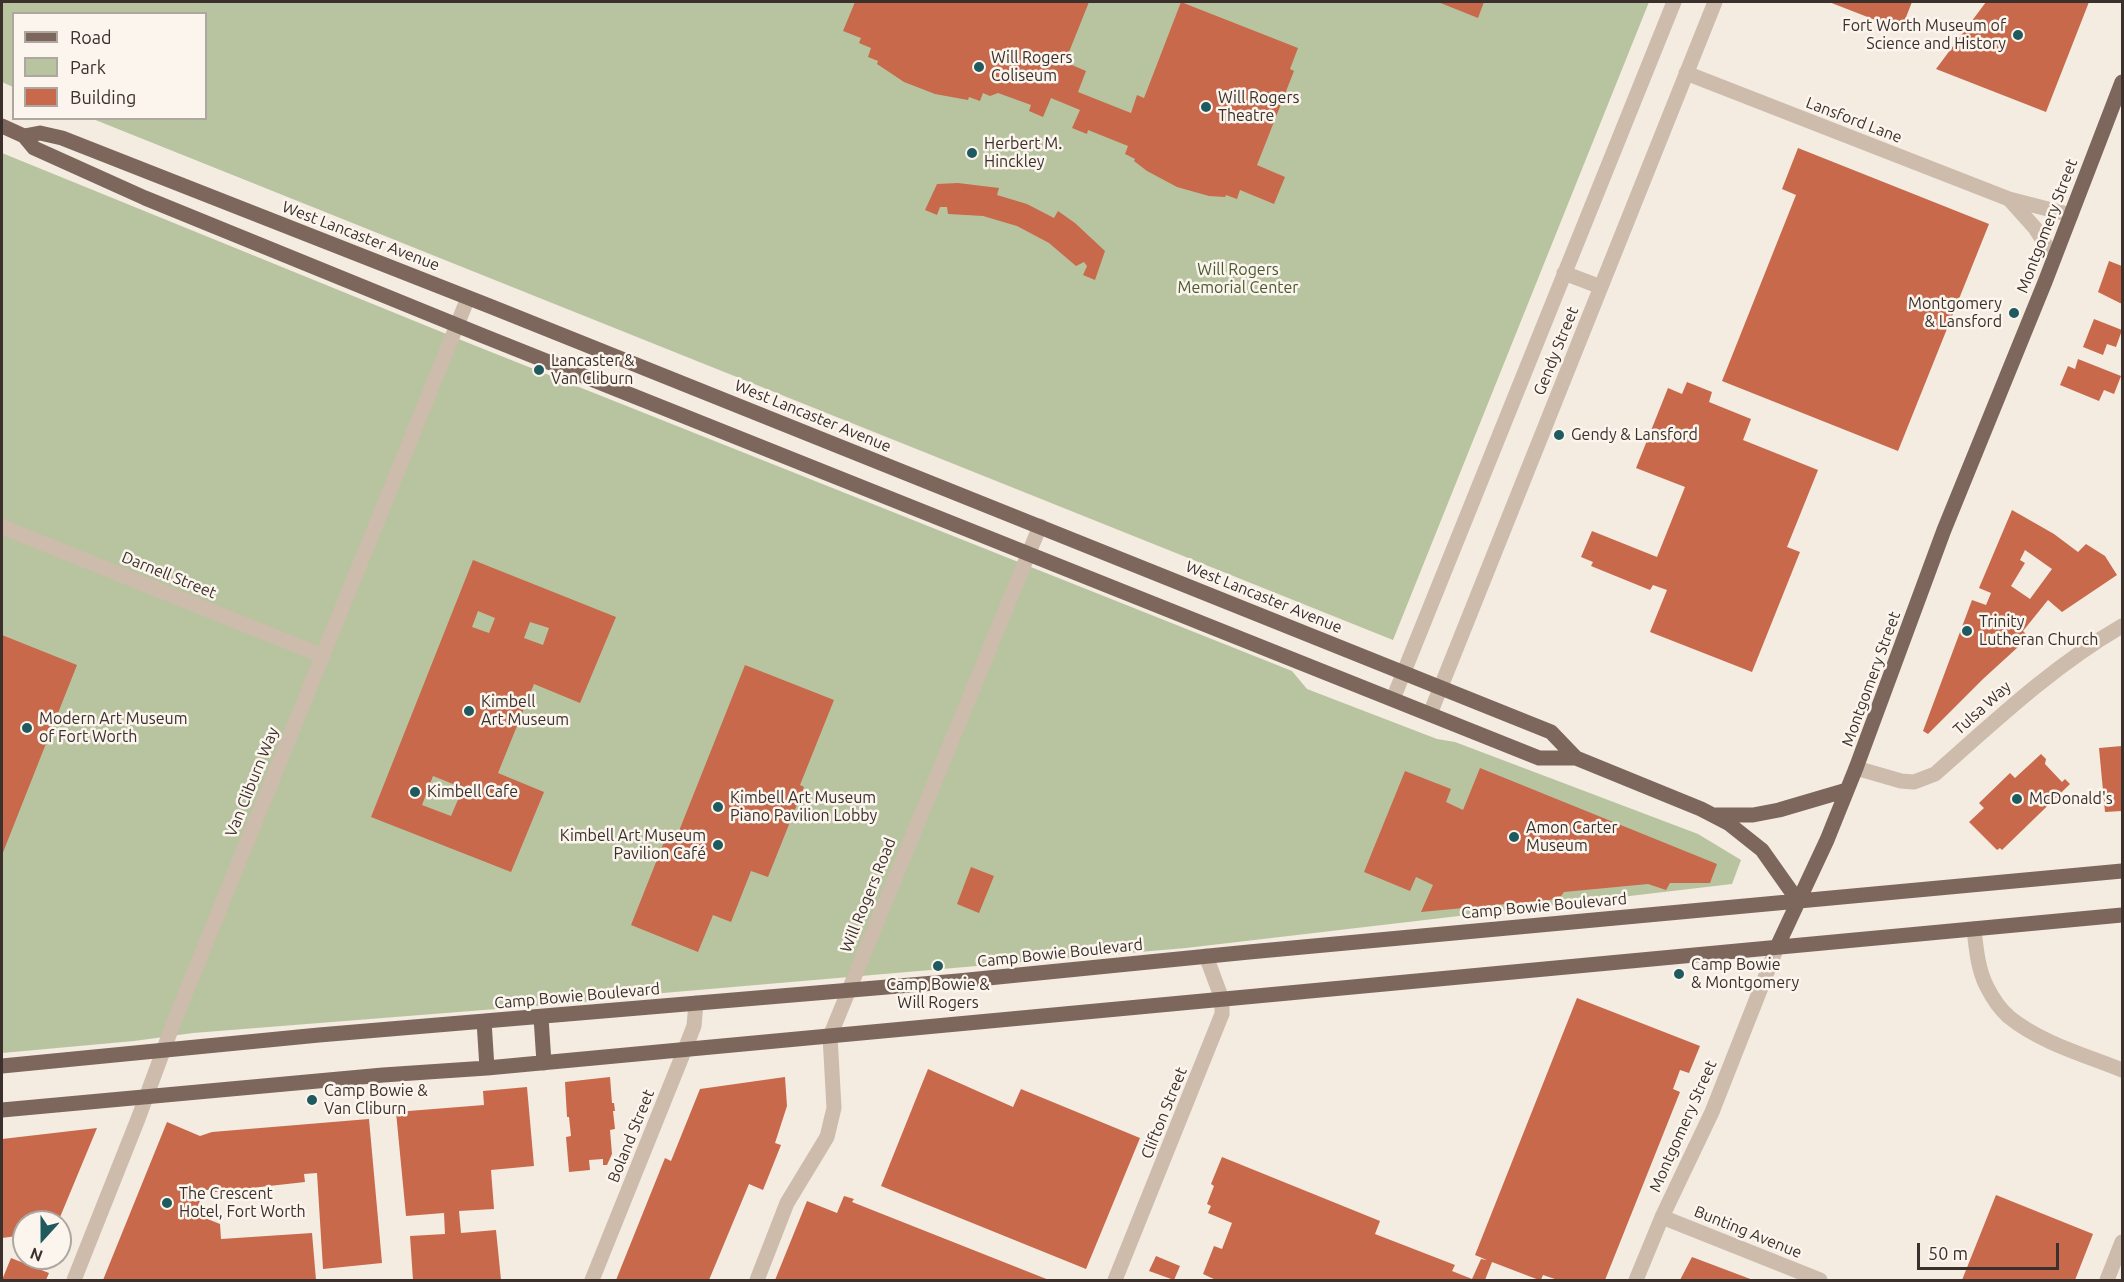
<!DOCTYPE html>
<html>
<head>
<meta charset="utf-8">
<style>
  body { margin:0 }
  #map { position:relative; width:2124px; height:1282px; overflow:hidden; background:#f4ebe1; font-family:Ubuntu,sans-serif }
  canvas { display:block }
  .frame { position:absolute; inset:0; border:3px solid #3b302b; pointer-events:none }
  .legend { position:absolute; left:12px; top:12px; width:195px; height:108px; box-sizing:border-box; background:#fbf5ee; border:2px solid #aea6a0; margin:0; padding:8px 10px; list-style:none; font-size:18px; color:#3b302b }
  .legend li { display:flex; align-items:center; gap:12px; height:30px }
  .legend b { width:30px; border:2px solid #aea6a0 }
  .north { position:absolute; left:12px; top:1210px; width:60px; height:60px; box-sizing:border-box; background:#fbf5ee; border:2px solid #aea6a0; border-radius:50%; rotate:201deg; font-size:16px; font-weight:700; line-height:24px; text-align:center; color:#3b302b }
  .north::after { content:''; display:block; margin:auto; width:21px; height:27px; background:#1f5a5e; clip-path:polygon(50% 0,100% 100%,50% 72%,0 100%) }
  .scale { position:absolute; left:1917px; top:1243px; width:142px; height:27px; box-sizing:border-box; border:3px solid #3b302b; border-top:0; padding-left:8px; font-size:18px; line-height:21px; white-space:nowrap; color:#3b302b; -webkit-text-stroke:4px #fbf5ee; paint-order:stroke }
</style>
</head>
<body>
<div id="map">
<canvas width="2124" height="1282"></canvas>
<div class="frame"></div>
<ul class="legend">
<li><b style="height:8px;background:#7d675c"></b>Road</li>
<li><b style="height:16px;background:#b8c4a0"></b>Park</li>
<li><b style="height:16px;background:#c8694b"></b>Building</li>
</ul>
<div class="north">N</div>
<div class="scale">50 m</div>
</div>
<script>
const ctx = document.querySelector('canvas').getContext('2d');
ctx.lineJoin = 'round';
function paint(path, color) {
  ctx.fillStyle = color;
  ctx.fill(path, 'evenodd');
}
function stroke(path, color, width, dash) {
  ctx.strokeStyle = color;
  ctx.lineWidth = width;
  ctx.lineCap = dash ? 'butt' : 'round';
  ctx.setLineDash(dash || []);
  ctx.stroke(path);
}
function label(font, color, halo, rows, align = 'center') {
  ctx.font = font + ' Ubuntu,sans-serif';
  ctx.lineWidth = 5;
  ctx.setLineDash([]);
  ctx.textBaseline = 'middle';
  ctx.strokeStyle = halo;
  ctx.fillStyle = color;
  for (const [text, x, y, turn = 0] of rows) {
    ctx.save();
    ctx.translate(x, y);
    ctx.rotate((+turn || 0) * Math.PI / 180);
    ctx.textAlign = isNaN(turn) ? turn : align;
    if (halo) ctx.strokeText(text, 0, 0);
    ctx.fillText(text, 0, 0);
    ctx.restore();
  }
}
paint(new Path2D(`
  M2,2h1647l-256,638 -1300,-521 113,-1v-104h-192l-1,73 -11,-5z
  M2,153l469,191 821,327 15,18 130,50 18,3 243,92 43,26 -9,24 -546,64 -581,50 -20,4 -392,31 -59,8 -132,12z`), '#b8c4a0');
paint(new Path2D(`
  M855,2h234l-24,60 21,9 -8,21 53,21 6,-18 7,3 37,-96 117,46 -8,21 4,2 -37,94 28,12 -11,27 -34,-14 -3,9 -11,-4 -1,2 -16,-1 -32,-9 -30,-16 -13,-10 1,-2 -10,-5 3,-8 -40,-16 -1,4 -15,-6 8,-18 -29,-12 -8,19 -14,-6 2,-6 -33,-12 -8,3 -7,-3 -3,8 -11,-4 -1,3 -33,-6 -31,-12 -27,-18 1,-3 -10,-4 3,-9 -12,-5 2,-5 -18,-7z
  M1438,2h46l-6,16z
  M1829,2h83l-11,28z
  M1986,2h103l-43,110 -110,-43z
  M1798,148l191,76 -91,227 -176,-70 74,-186 -14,-6z
  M958,183l41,5 -2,7 30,9 27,14 4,-7 17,12 30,28 -10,29 -12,-5 4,-9 -3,-4 -8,4 -27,-23 -32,-17 -34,-10 -35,-2 -1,-7h-7l-3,8 -12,-5 12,-26z
  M2109,261l13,5v38l-24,-12z
  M2094,319l28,11 -6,17 -9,-3 -4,11 -20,-8z
  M2078,359l43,17 -7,18 -10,-4 -5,11 -39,-16 8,-19 7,3z
  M1687,382l25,10 -3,10 42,17 -8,21 75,30 -31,77 13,5 -48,120 -102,-40 17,-42 -14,-5 -3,5 -59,-24 2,-4 -12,-5 11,-26 65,26 28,-70 -49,-19 32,-80 14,6z
  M2012,510l42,24 24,18 8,-8 19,12 12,19 -55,37 -14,-12 -25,31 6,6 -46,42 -55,55 -5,-3 49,-131 14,5 5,-12 -12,-5zM2025,550l27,19 -22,30 -19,-13 14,-23 -5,-3z
  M473,560l143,57 -36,86 -46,-19 -36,89 46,19 -33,80 -140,-55zM478,611l17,7 -6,15 -17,-6zM530,622l19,6 -6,17 -19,-7zM433,776l30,12 -12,28 -29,-11z
  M2,635l75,30 -75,190z
  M745,665l89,35 -34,85 4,2 -36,90 -17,-6 -20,51 -18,-7 -15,37 -67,-27 37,-93 9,4z
  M2122,746v65l-17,1 -6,-64z
  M2041,754l5,5 -1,5 17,18 3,-3 5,5 -68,66 -2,-2 -3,2 -28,-28 15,-14 -5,-5 31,-30 5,5z
  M1480,768l237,96 -7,19h-40l-4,7 -18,-6 -84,8 -5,7 -138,13 12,-27 -17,-8 -6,14 -46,-19 41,-101 46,18 -5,13 17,8z
  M971,867l23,9 -15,37 -22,-9z
  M1577,998l123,48 -11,27 -9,-3 -7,19 7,3 -75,188h-47l-15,-5 -2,5h-2l-47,-18 -7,18h-269l-13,-6 11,-28 8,3 10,-26 -24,-10 3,-7 -4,-2 7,-18 -3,-2 11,-27 158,64 -5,13 80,31 -3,6 20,8 9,-20 6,1 -12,-5z
  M928,1069l85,38 8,-18 119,49 -54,131 -205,-83z
  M610,1077l2,26h2l1,8h-2l2,18 -5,1 2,24 -5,11h-4v-6l-14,1 1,10 -21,2 -3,-35 5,-1 -2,-19h-2l-2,-35z
  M785,1077l2,29 -12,37 6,2 -18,45 -14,-6 -40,96h-93l49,-122 6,3 29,-72z
  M527,1087l7,79 -43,4 3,39 -35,2 2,22 35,-3 5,50h-88l-3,-44 35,-2 -1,-21 -38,3 -10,-104 88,-7 -1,-14z
  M369,1119l13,144 -59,6 -6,-96 -13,1 1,8 -90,10v-2h-11l-9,24 25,10 1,15 91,-6 4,47h-213l64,-158 33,14 12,-4z
  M97,1128l-39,94h-34v13l-22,3v-99z
  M1996,1195l97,39 -18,46h-113z
  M844,1196l10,3 -2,3 197,78h-274l32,-79 30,12z
  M1156,1256l24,10 -6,14 -25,-9z
  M1692,1257l61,23h-73z
  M11,1258l38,15 -3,7h-44z`), '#c8694b');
stroke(new Path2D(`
  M1686,73l323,126 62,16
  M2009,199l26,29 19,30
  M1564,273l37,14
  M2,527l321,129
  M1393,699l281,-697
  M1430,714l285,-712
  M1856,768l45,13 13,1 21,-8c60,-53 118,-108 187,-148
  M1974,929c2,19 4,41 13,58 5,10 14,23 22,30 32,26 76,38 113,53
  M1662,1217l158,63
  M74,1280l64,-161 37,-100 293,-721
  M592,1280l93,-231 9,-23 2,-23
  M757,1280l30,-77 40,-66 7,-29 -4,-72 210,-510
  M1115,1280l107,-266v-15l-16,-43
  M1636,1280l26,-63 50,-105 65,-165
  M2107,1280l15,-38`), '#cdbbac', 15);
stroke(new Path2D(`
  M2,126l22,10 10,12 111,50 336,137 1058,423h37l125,51 27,14 34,27 36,51
  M24,136l16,-3 22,5 430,169 1059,425 25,26
  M1716,815h37l26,-5 68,-20
  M1777,947l50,-107 29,-72 88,-238 101,-248 77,-200
  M541,1017l3,46
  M484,1021l3,47
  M2,1066l317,-31 639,-54 291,-29 873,-81
  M2,1110l381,-35 104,-7 1635,-153`), '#7d675c', 15);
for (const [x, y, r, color] of [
  [2018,35,6,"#1f5a5e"],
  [979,67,6,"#1f5a5e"],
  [1206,107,6,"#1f5a5e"],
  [972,153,6,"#1f5a5e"],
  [2014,313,6,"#1f5a5e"],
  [539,370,6,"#1f5a5e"],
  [1559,435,6,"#1f5a5e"],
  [1967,631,6,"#1f5a5e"],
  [469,711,6,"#1f5a5e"],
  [27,728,6,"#1f5a5e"],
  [415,792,6,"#1f5a5e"],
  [2017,799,6,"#1f5a5e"],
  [718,807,6,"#1f5a5e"],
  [1514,837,6,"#1f5a5e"],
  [718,845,6,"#1f5a5e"],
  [938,966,6,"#1f5a5e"],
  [1679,974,6,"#1f5a5e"],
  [312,1100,6,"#1f5a5e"],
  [167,1203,6,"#1f5a5e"]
]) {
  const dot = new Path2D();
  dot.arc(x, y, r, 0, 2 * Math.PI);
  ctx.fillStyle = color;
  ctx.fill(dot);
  stroke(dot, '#fbf5ee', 2);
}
label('16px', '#3b302b', '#fbf5ee', [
  ["Fort Worth Museum of",2006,26,"right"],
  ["Science and History",2006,44,"right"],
  ["Will Rogers",991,58],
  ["Coliseum",991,76],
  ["Will Rogers",1218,98],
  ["Theatre",1218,116],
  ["Herbert M.",984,144],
  ["Hinckley",984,162],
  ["Montgomery",2002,304,"right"],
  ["& Lansford",2002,322,"right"],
  ["Lancaster &",551,361],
  ["Van Cliburn",551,379],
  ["Gendy & Lansford",1571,435],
  ["Trinity",1979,622],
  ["Lutheran Church",1979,640],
  ["Kimbell",481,702],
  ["Art Museum",481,720],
  ["Modern Art Museum",39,719],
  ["of Fort Worth",39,737],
  ["Kimbell Cafe",427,792],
  ["Kimbell Art Museum",730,798],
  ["Piano Pavilion Lobby",730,816],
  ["McDonald's",2029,799],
  ["Amon Carter",1526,828],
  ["Museum",1526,846],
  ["Kimbell Art Museum",706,836,"right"],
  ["Pavilion Café",706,854,"right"],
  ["Camp Bowie",1691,965],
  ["& Montgomery",1691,983],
  ["Camp Bowie &",938,985,"center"],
  ["Will Rogers",938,1003,"center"],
  ["Camp Bowie &",324,1091],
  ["Van Cliburn",324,1109],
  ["The Crescent",179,1194],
  ["Hotel, Fort Worth",179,1212]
], 'left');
label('16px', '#3b302b', '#fbf5ee', [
  ["Lansford Lane",1854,120,21],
  ["Montgomery Street",2047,226,-69],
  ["West Lancaster Avenue",361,236,21],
  ["Gendy Street",1556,351,-68],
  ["West Lancaster Avenue",813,416,22],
  ["Darnell Street",169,575,22],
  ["West Lancaster Avenue",1264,597,22],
  ["Montgomery Street",1871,679,-70],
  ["Tulsa Way",1982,708,-42],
  ["Van Cliburn Way",252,782,-68],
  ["Will Rogers Road",868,895,-68],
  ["Camp Bowie Boulevard",1544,906,-5],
  ["Camp Bowie Boulevard",1060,953,-6],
  ["Camp Bowie Boulevard",577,996,-5],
  ["Clifton Street",1164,1113,-68],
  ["Montgomery Street",1683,1126,-66],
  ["Boland Street",631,1136,-68],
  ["Bunting Avenue",1748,1232,22]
]);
label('16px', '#4a5a2e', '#fbf5ee', [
  ["Will Rogers",1238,270],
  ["Memorial Center",1238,288]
]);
</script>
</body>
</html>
